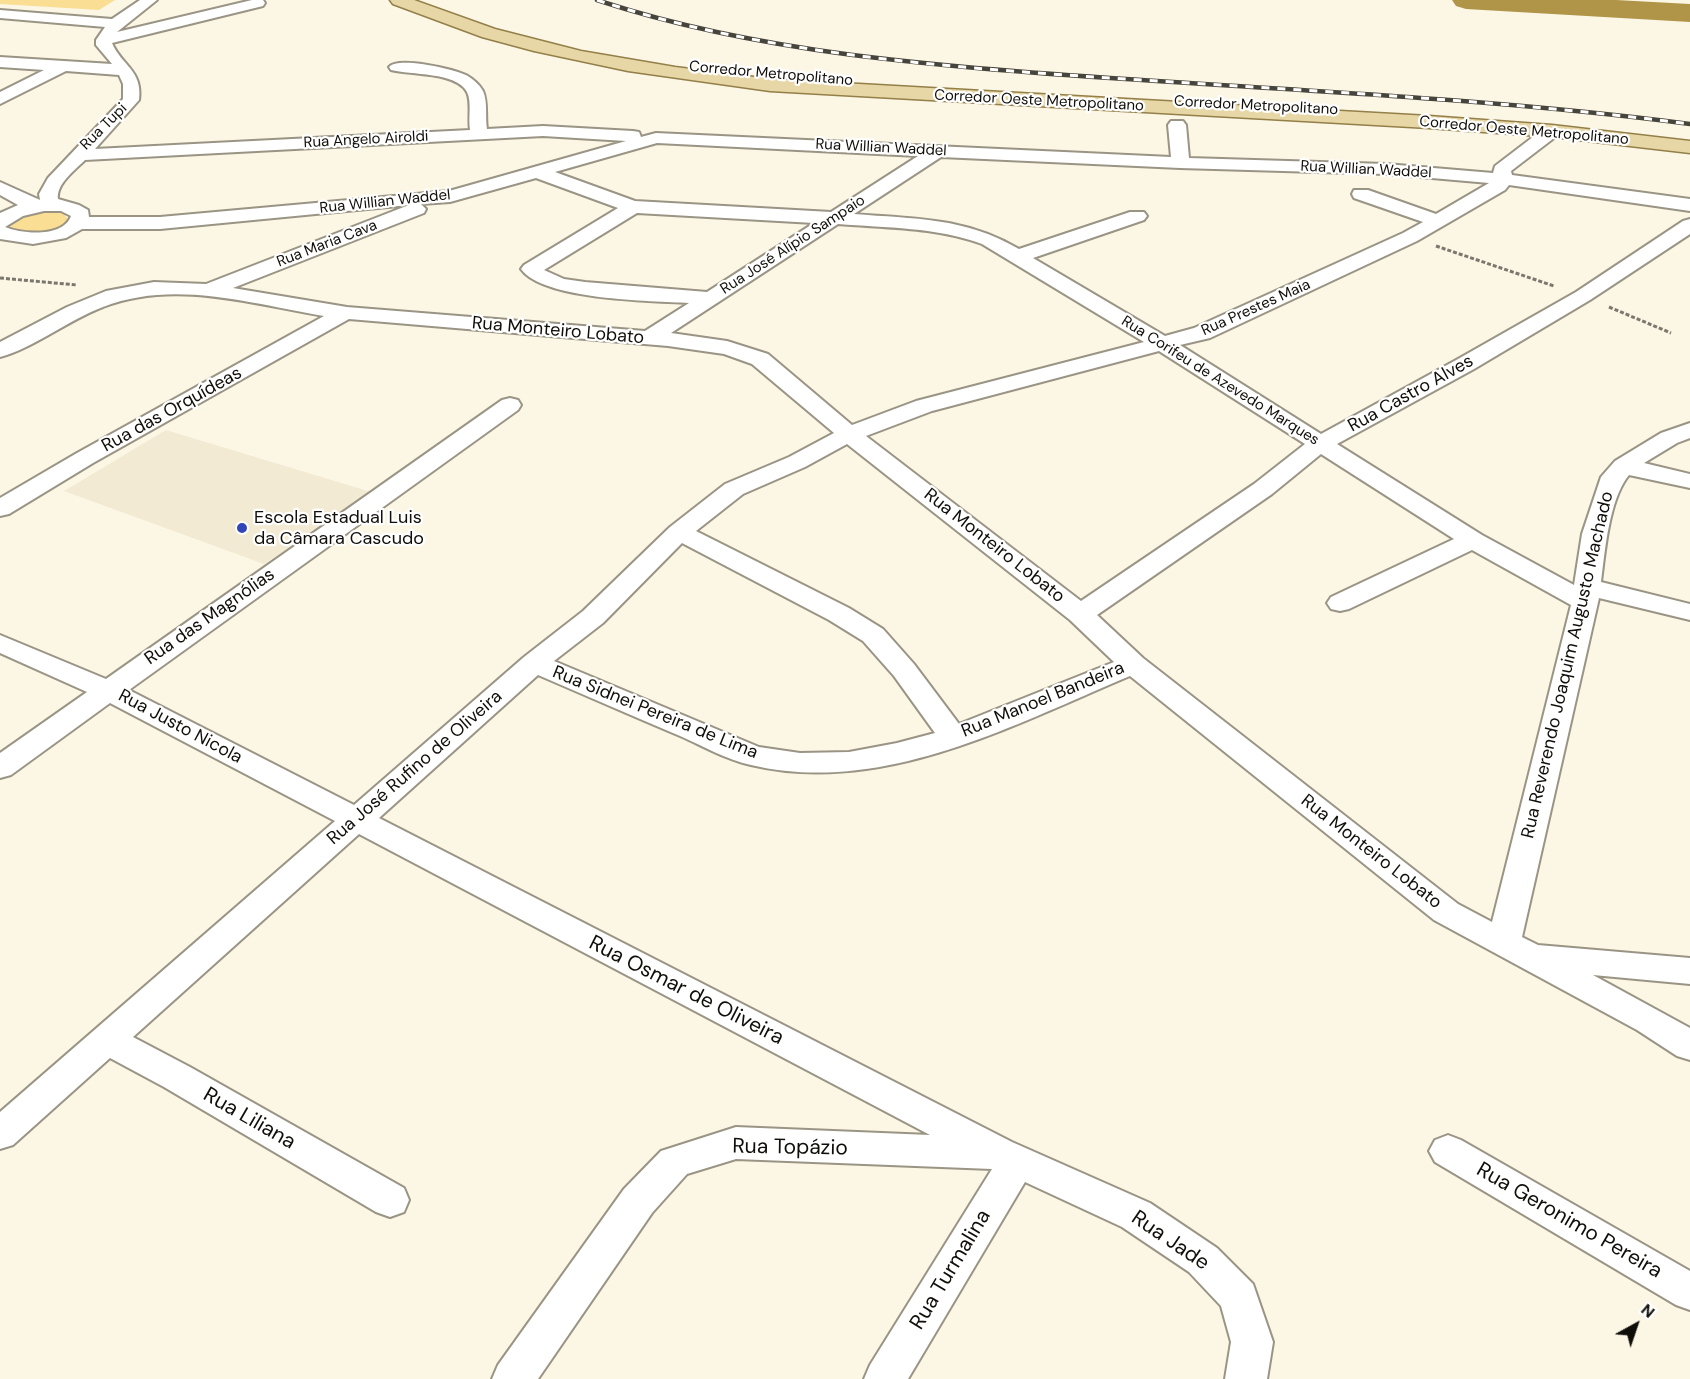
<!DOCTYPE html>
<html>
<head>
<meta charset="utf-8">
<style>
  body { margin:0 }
  #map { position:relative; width:1690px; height:1379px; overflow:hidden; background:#fcf6e5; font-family:"DM Sans",sans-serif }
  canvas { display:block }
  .north { position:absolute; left:1606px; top:1295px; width:60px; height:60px; -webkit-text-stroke:4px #fff; paint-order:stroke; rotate:40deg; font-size:16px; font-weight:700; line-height:24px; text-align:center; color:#100e09 }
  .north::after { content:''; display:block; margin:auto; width:21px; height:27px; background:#100e09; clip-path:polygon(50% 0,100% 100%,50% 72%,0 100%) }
</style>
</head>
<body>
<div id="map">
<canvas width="1690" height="1379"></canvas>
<div class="north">N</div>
</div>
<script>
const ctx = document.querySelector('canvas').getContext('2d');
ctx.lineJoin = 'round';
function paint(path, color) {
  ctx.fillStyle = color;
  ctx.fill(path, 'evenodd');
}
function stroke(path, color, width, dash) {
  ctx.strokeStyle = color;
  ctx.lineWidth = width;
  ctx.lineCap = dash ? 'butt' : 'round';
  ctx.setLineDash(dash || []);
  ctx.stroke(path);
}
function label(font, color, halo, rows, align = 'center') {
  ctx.font = font + ' "DM Sans",sans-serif';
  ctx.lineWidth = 4.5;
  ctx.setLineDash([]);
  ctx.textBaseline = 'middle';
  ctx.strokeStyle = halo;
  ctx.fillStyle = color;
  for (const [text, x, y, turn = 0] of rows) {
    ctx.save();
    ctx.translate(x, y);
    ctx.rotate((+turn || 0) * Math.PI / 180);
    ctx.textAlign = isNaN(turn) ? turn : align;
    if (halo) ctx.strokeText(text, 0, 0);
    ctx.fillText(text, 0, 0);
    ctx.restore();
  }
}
paint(new Path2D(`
  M166,430l205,62 -107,72 -200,-73z`), '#f3ead3');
paint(new Path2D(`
  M0,0h115l-16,10 -99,-6z
  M49,211l14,2 5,6c-11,18 -37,14 -54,11l-3,-3 1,-4 19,-9z`), '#fade93');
paint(new Path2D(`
  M1452,0h164l74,4v18l-224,-13 -10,-3z`), '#b09549');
const minor = new Path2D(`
  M140,0h17l-40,32 135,-32h11l2,3 -2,3 -151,37c9,22 31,27 27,57l-44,49 375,-19c-2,-12 2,-28 -3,-38 -10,-20 -57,-17 -76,-22l-2,-3c9,-11 64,2 77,8 7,4 13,9 17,16 5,11 2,26 4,38l56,-3 90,5 6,1 2,5 15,-4 515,24 -3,-32 3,-4h12l3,4 3,33 197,6 107,9 2,-7 51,-39h12l3,4 -3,4 -47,36 1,4 178,24v12l-181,-26 -4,5 -88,51 -207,97 -30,7 141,89 137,-75 118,-67 107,-71 7,-2v15l-100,66 -116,69 -137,75 145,91 92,50 8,-51 19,-57 14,-16 46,-28 29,-10v15l-13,5 -33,20 46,11v14l-61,-13c-20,24 -24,76 -28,107l89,22v16l-91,-22 -77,339 16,8 152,13v26l-97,-9 97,53v32l-13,-4 -40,-26 -203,-110 -304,-244c-117,49 -248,120 -379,89 -24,-5 -48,-19 -71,-29 -48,-20 -95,-41 -142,-61l-159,143 633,324 138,61 67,45 36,36 20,58 -6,37h-42l6,-37 -10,-36 -32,-34 -67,-45 -97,-45 -117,197h-44l6,-14 122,-196 -256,-10 -49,15 -35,39 -114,166h-46l6,-14 126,-176 37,-38 75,-24 194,8 -571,-301 -226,203 57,30 214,121 5,12 -5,12 -14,5 -14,-5 -212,-125 -54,-29 -97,87 -13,4v-37l335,-291 -225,-118 -99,72 -11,3v-25l87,-61 -87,-39v-18l106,44 396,-279 8,-2 8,2 3,5 -3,5 -389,280 225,115 170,-148 59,-46 87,-84 55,-43 64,-27 45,-24 -82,-69 -28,-10 -56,-8 -319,-27 -256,144 -84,51 -9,2v-18l77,-45 247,-137c-72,-12 -150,-37 -221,-9 -33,12 -71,42 -103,50v-15l67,-35 39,-16 48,-9 52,2 203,-79 -249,24h-78l-16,9 -33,6 -33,-5v-26l18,-8 -18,-10v-13l40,18 -1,-6 9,-16 75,-79v-15l-4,-9 -53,-4 -66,33v-12l44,-22 -44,-3v-10l112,7 -16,-19v-5l9,-13 -105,-9v-8l112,9zM543,136l83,5 -177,50 -289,26h-71l-1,-7 -9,-5 -21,-6c-2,-15 17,-29 27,-39zM657,143l261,13 -87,56 -196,-11 -80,-29zM941,157l239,11 206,6 103,9 -53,31 -68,-24h-14l-2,4 2,4 69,24 -20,11 -209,95 -29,8 -132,-78 111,-38 3,-4 -3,-4h-14l-111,37c-55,-32 -104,-30 -165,-35zM536,178l82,30 -94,57 -3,4c22,31 130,32 168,34l-44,28 -298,-24 -114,-19 191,-75 2,-4 -5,-5 29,-2zM44,211h17l10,5c-8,22 -49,18 -66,11l18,-11zM637,213l177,10 -107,69 -122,-10 -21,-3 -20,-9zM838,224c48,4 99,3 144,20l162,98 -228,59 -64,24 -84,-71 -41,-13 -56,-8zM1159,351l146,93 -51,40 -173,117 -215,-165 66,-25zM847,444l223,176 44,42 -155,62 -45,-60 -31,-35 -34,-21 -153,-77 47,-37 62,-27zM1321,454l133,85 -123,58 -4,6 4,6 9,2 9,-2 123,-59 99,55 -79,317 -34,-18 -315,-246 -46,-43 175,-121zM682,543l147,77 34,21 31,35 41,57 -38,10 -48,9 -49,1 -41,-6 -205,-86 49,-38z
  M1448,1135l13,5 229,131v39l-14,-5 -241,-143 -6,-11 6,-11z`);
const major = new Path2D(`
  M390,0h24l81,29 86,22 94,16 95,12 659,37 123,9 138,16v12l-138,-16 -123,-9 -659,-37 -142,-20 -94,-20 -52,-14 -89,-33z`);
stroke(minor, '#9a9485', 4);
stroke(major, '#937f48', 3);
stroke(new Path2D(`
  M1436,246l118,40
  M0,278l77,7
  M1609,307l62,26`), '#7b776d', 3, [4, 2]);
paint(minor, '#fff');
paint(major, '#e8d7a6');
const rail = new Path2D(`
  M597,0c160,53 346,67 513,78 194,13 387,21 580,46`);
stroke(rail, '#47443c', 4.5);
stroke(rail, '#fff', 3, [8]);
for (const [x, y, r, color] of [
  [242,528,6,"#3346b8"]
]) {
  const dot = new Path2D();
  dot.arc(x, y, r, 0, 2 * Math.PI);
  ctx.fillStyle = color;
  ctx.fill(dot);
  stroke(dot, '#fff', 2);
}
label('15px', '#100e09', '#fff', [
  ["Corredor Metropolitano",771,74,5],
  ["Corredor Oeste Metropolitano",1039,101,3],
  ["Corredor Metropolitano",1256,106,3],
  ["Rua Tupi",104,127,-45],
  ["Corredor Oeste Metropolitano",1524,131,5],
  ["Rua Angelo Airoldi",366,140,-3],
  ["Rua Willian Waddel",881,148,3],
  ["Rua Willian Waddel",1366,170,3],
  ["Rua Willian Waddel",385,202,-6],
  ["Rua Maria Cava",327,244,-21],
  ["Rua José Alípio Sampaio",793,245,-33],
  ["Rua Prestes Maia",1256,308,-24],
  ["Rua Corifeu de Azevedo Marques",1220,381,32]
]);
label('18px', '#100e09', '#fff', [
  ["Rua Monteiro Lobato",558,331,5],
  ["Rua Castro Alves",1411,394,-29],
  ["Rua das Orquídeas",172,410,-29],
  ["Rua Monteiro Lobato",994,546,38],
  ["Rua das Magnólias",210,617,-35],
  ["Rua Reverendo Joaquim Augusto Machado",1568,665,-77],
  ["Rua Manoel Bandeira",1043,700,-22],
  ["Rua Sidnei Pereira de Lima",655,713,22],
  ["Rua Justo Nicola",180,727,28],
  ["Rua José Rufino de Oliveira",415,768,-41],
  ["Rua Monteiro Lobato",1371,852,38]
]);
label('18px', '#100e09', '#fff', [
  ["Escola Estadual Luis",254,518],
  ["da Câmara Cascudo",254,539]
], 'left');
label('21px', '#100e09', '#fff', [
  ["Rua Osmar de Oliveira",686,991,27],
  ["Rua Liliana",249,1119,30],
  ["Rua Topázio",790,1148,1],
  ["Rua Geronimo Pereira",1569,1221,30],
  ["Rua Jade",1170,1241,34],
  ["Rua Turmalina",951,1270,-59]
]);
</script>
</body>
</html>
